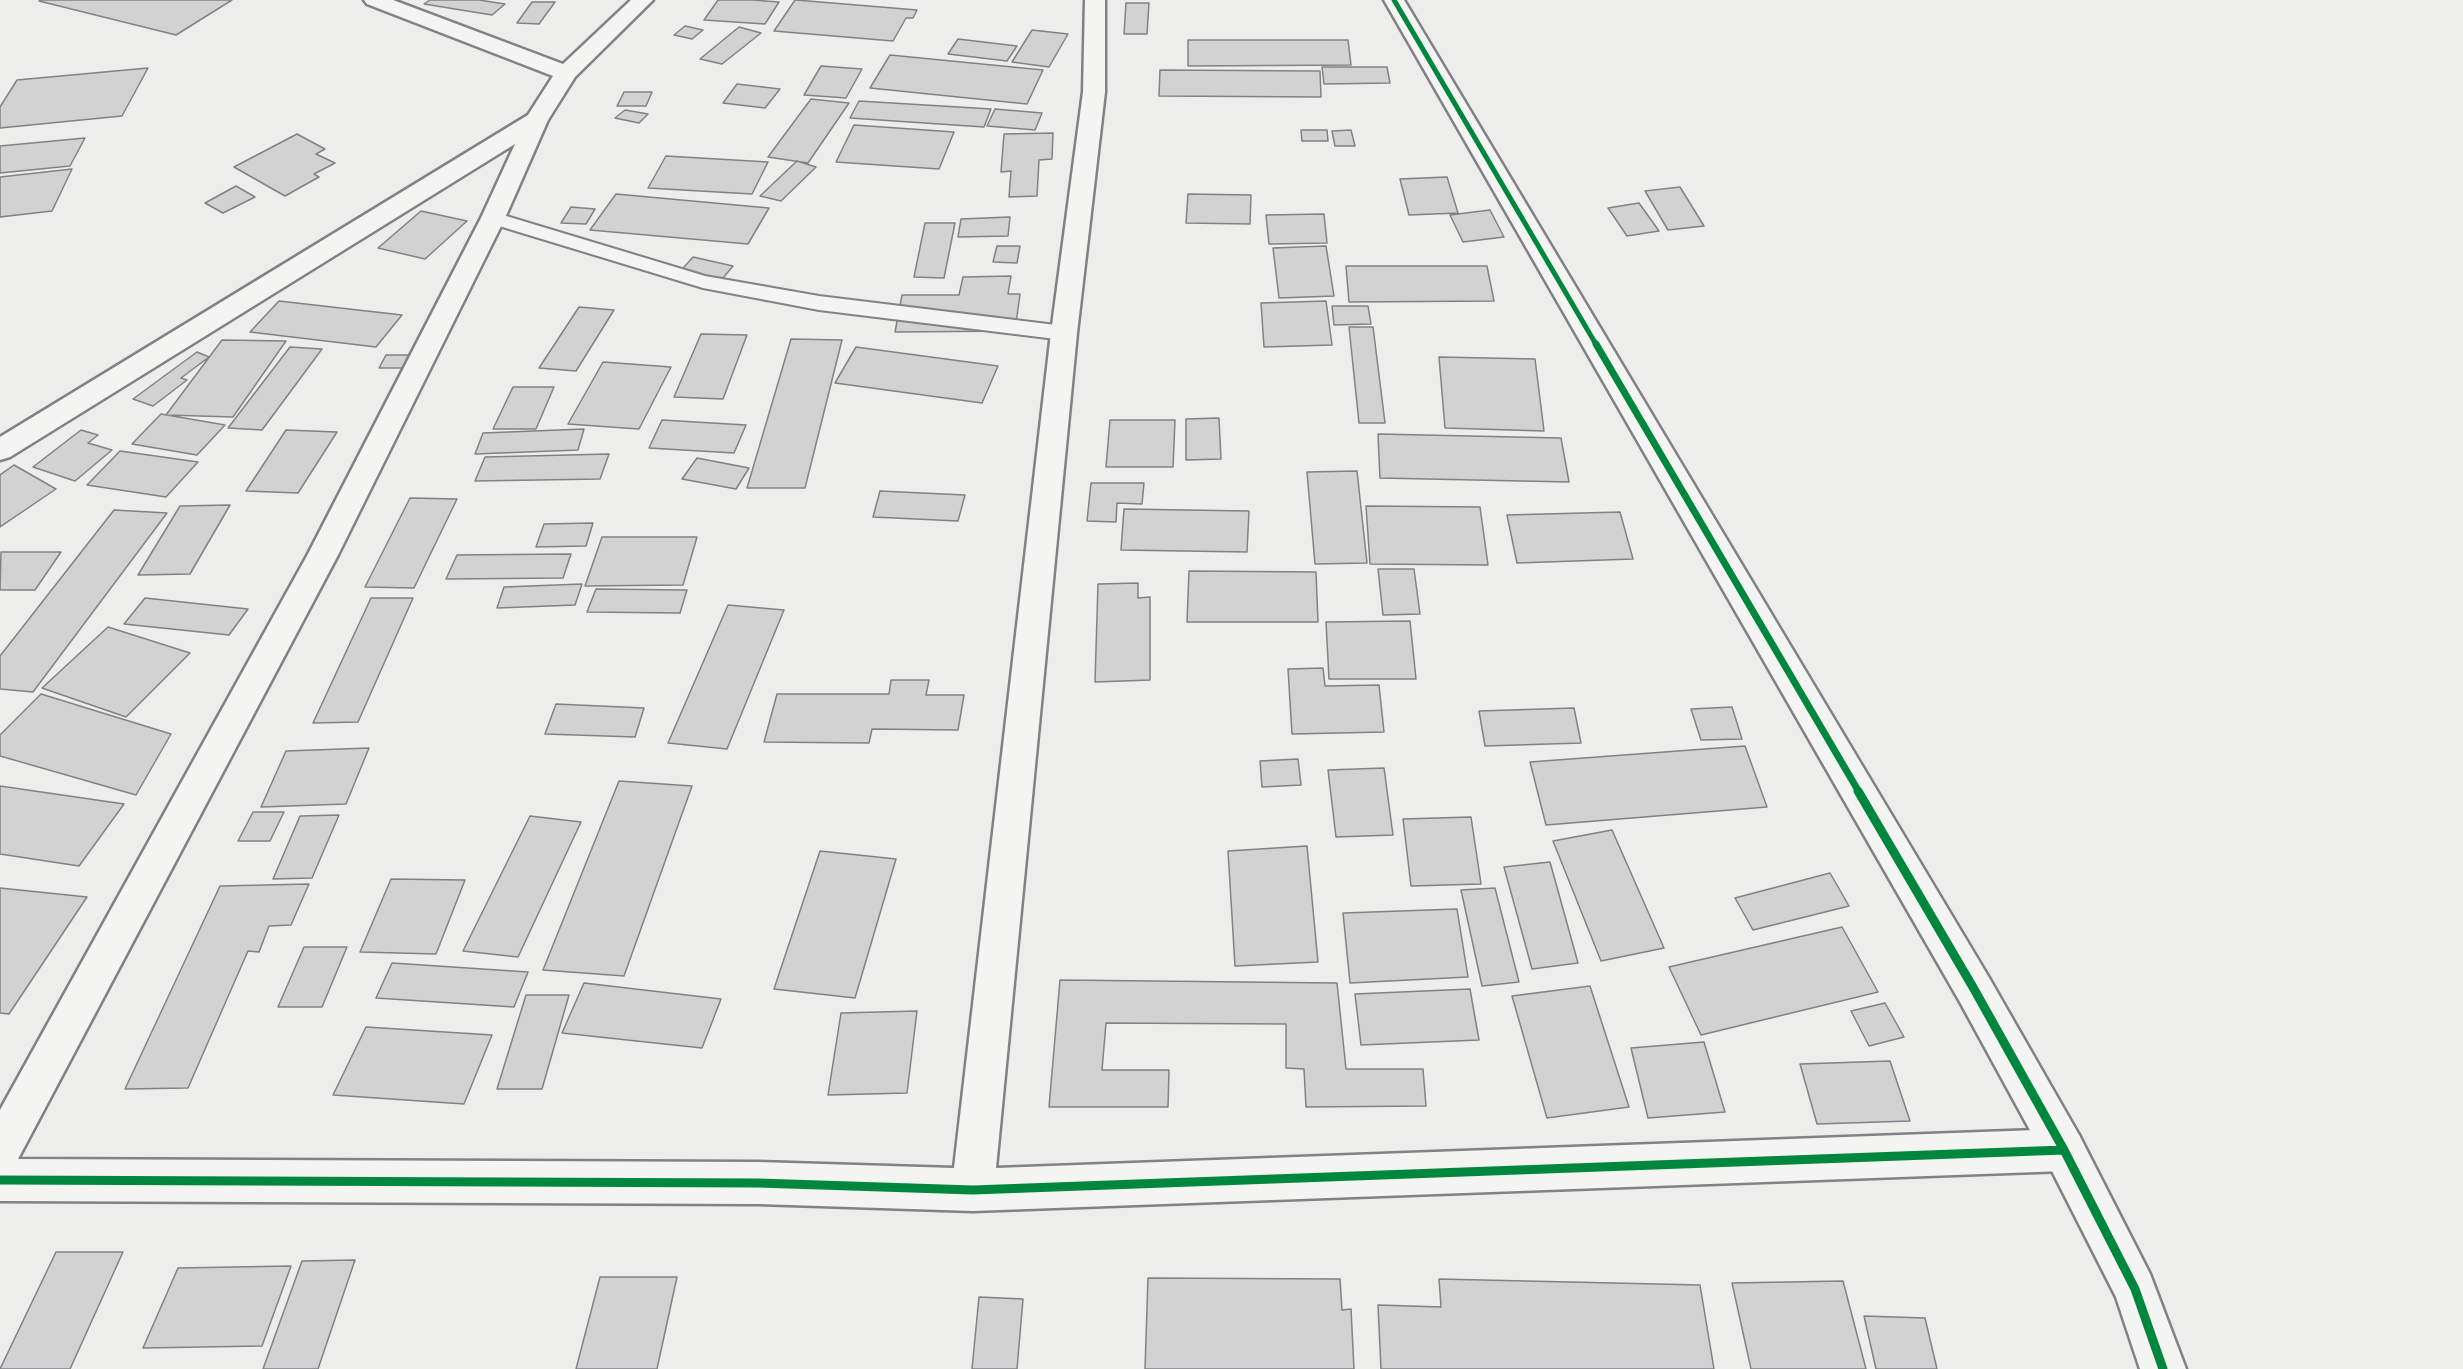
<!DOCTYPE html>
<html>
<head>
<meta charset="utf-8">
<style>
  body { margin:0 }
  canvas { display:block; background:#ededec }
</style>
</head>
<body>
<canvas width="2463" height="1369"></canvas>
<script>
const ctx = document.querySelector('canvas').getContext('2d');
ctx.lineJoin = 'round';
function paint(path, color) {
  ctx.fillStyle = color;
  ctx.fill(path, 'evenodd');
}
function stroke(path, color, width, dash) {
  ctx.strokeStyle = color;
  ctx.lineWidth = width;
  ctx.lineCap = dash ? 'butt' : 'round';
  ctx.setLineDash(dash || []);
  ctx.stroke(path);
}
const building = new Path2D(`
  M42,0h190l-56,35 -137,-34z
  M430,0h49l26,4 -13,11 -68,-11z
  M718,0h35l26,2 -14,22 -61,-4z
  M795,0h1l121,10 -4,8h-7l-13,23 -119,-10z
  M532,2h23l-16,22 -22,-1z
  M1126,3h23l-2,31h-23z
  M685,26l18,4 -11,9 -18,-4z
  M739,27l22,6 -39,31 -22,-5z
  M1032,30l36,4 -19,33 -37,-5z
  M958,39l59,7 -10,15 -59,-7z
  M1188,40h160l3,25 -163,1z
  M890,55l153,15 -16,34 -157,-16z
  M821,66l41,3 -16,29 -42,-3z
  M1322,67h65l3,16 -66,1z
  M148,68l-26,48 -122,12v-21l17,-27z
  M1160,70l160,1 1,26 -162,-1z
  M737,84l43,5 -15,19 -42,-5z
  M624,92h28l-6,14h-29z
  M811,99l38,4 -41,60 -40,-6z
  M859,101l132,8 -7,18 -134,-9z
  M995,109l47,4 -7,17 -48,-4z
  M625,110l23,4 -9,9 -24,-5z
  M854,125l100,7 -15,37 -103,-7z
  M1301,130h26l1,11h-26z
  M1351,130l4,16h-20l-3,-15z
  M1053,133l-1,26 -13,1 -2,36 -28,1 2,-26 -10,1 3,-38z
  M297,134l28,15 -9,5 19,9 -21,11 5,3 -34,19 -51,-29z
  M85,138l-15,28 -70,7v-27z
  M666,156l102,6 -16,32 -104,-6z
  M797,161l19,6 -35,34 -21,-5z
  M72,169l-20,42 -52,6v-40z
  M1447,177l11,36 -49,2 -9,-36z
  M236,186l19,11 -32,16 -18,-10z
  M1680,187l24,39 -36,4 -23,-39z
  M616,194l153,14 -21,36 -158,-14z
  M1188,194l63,1 -1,29 -64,-1z
  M1639,203l20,28 -32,5 -19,-28z
  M571,207l24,2 -9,15 -25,-1z
  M1490,210l14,27 -41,5 -13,-27z
  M421,211l46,10 -42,38 -47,-11z
  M1324,214l3,29 -58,1 -3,-29z
  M1010,217l-2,19 -50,1 3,-18z
  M925,223h30l-11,55 -30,-1z
  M997,246h23l-3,17 -24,-1z
  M1326,246l8,50 -55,2 -6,-50z
  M693,257l40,9 -15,18 -41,-9z
  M1346,266h141l7,35 -145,1z
  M1011,276l-3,18h12l-5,37 -120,1 7,-37h57l4,-18z
  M279,301l123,14 -26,32 -126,-15z
  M1326,301l6,44 -68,2 -3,-44z
  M1332,306h36l3,18 -37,1z
  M579,307l35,3 -38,61 -37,-3z
  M1349,327h24l12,96h-26z
  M701,334l46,1 -24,64 -49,-2z
  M791,339l51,1 -37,148h-58z
  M222,340l64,1 -53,76 -67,-2z
  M290,347l32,2 -60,81 -34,-2z
  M856,347l142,19 -16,37 -147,-20z
  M197,352l12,5 -28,21 6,2 -34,26 -20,-7z
  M386,355h24l-6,13h-25z
  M1439,357l96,2 9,72 -99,-3z
  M603,362l68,5 -32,62 -71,-5z
  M513,387h41l-18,42h-43z
  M161,414l64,11 -28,30 -65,-11z
  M1219,418l2,41 -35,1v-41z
  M662,420l84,5 -12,28 -85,-5z
  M1110,420h65l-2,47h-67z
  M584,429l-6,21 -103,4 8,-21z
  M81,430l17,5 -10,8 24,7 -37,31 -42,-14z
  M286,430l51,2 -39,61 -52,-2z
  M1378,434l183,4 8,44 -189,-4z
  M120,451l78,11 -32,35 -79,-12z
  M609,454l-9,25 -125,2 10,-24z
  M697,458l52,10 -13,21 -54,-10z
  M14,465l42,24 -56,38v-52z
  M1357,471l10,92 -52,1 -8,-92z
  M1091,483h53l-2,21 -25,-1 -1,19 -29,-1z
  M880,491l85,4 -7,26 -85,-4z
  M410,498l47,1 -43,89 -49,-1z
  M230,505l-40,69 -52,1 42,-69z
  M1366,506l114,1 8,58 -118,-1z
  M1124,509l125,2 -2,41 -126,-2z
  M114,510l53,3 -134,179 -33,-3v-33z
  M1620,512l13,47 -116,4 -10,-48z
  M593,523l-7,23 -50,1 8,-23z
  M602,537h95l-14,48 -98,1z
  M1,552h60l-26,38h-35z
  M571,554l-8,24 -117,1 11,-24z
  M1378,569h36l6,45 -37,1z
  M1189,571l127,1 2,50h-131z
  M1138,583v15l12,-1v83l-55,2 3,-98z
  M582,584l-7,21 -78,3 7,-21z
  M596,589l91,1 -7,23 -93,-1z
  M145,598l103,11 -19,26 -105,-11z
  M371,598h42l-55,124 -45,1z
  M728,605l56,5 -57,139 -59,-6z
  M1410,621l6,58h-87l-3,-57z
  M108,627l82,26 -64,64 -84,-29z
  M1323,668l2,18 54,-1 5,47 -92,2 -4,-65z
  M891,680h38l-3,15h38l-6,35 -86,-1 -3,14 -105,-1 13,-48h112z
  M41,694l130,40 -35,61 -136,-39v-21z
  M556,704l88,4 -9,29 -90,-3z
  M1732,707l10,32 -41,1 -10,-31z
  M1574,708l7,35 -96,3 -6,-35z
  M1745,746l22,61 -221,18 -16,-63z
  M369,748l-23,56 -85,3 25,-56z
  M1298,759l3,26 -39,2 -2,-26z
  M1384,768l9,67 -57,2 -8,-67z
  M619,781l73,5 -68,190 -81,-6z
  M0,786l124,18 -45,62 -79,-12z
  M253,812h31l-14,29h-32z
  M339,815l-27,63 -39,1 27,-63z
  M530,816l51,6 -63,135 -55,-6z
  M1471,817l10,67 -70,2 -8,-67z
  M1612,830l52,118 -63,13 -48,-120z
  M1307,846l11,116 -83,4 -7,-115z
  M820,851l76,8 -41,139 -81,-9z
  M1550,862l28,101 -46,6 -28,-102z
  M1830,873l19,33 -96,24 -18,-32z
  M391,879l74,1 -29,74 -76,-2z
  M309,884l-18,41 -22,1 -10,26 -11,-1 -60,137 -63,1 95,-203z
  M0,888l87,9 -78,117 -9,-1z
  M1495,888l24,94 -37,4 -21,-96z
  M1457,909l11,68 -118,6 -7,-70z
  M1842,927l36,65 -177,43 -32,-68z
  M304,947h43l-25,60h-44z
  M392,963l136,9 -14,35 -138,-9z
  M1060,980l277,3 9,86h77l3,37 -120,1 -2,-38 -18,-1v-44l-180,-1 -4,47h67l-1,37h-119z
  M584,983l137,16 -19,49 -140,-15z
  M1590,986l39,121 -82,11 -35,-122z
  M1470,989l9,51 -118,5 -6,-51z
  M526,995h43l-27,94h-45z
  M1885,1003l19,34 -35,9 -18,-35z
  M917,1011l-10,82 -79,2 13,-82z
  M366,1027l126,8 -28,69 -131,-9z
  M1704,1042l21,70 -77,6 -17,-70z
  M1890,1061l20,60 -93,3 -17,-60z
  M56,1252h67l-53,117h-70z
  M355,1260l-37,109h-55l39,-108z
  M291,1266l-29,80 -119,2 35,-80z
  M600,1277h77l-20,92h-81z
  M1148,1278l192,1 2,31 9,-1 3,60h-209z
  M1439,1279l261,6 14,84h-333l-3,-64 63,2z
  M1843,1281l23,88h-115l-19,-86z
  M979,1297l44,2 -6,70h-45z
  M1864,1316l61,2 12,51h-61z`);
paint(building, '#d2d2d3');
stroke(building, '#828286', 1.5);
const service = new Path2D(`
  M493,212l212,64 114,20 245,30 7,2 3,5 -3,5 -7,2 -245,-30 -116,-22 -217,-66 -3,-4 3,-4z`);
const minor = new Path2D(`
  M364,0h29l170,64 68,-64h22l-78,77 -27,43 -43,98 -167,337 -320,604 740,3 196,6 97,-835 32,-241 2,-92h20v92l-28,241 -81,835 1068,-39 15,6 6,15 -6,15 -15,6 -1091,40 -215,-7 -758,-3v-91l308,-556 173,-336 34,-74 -505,313 -10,3v-23l528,-322 25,-39 -186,-72z`);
const tertiary = new Path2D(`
  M1384,0h20l584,976 91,159 71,139 36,95h-46l-24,-72 -67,-132 -89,-163z`);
stroke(service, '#828286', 4);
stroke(minor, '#828286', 5);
stroke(tertiary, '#828286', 5);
paint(service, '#f4f4f2');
paint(minor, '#f4f4f2');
paint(tertiary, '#f4f4f2');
stroke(new Path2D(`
  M1394,0l203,346`), '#00873e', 5);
stroke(new Path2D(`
  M1596,344l263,448`), '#00873e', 7);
stroke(new Path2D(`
  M1858,791l116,198 90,161 71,139 28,80
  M0,1180l758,3 215,7 1091,-40`), '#00873e', 9);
</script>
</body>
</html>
